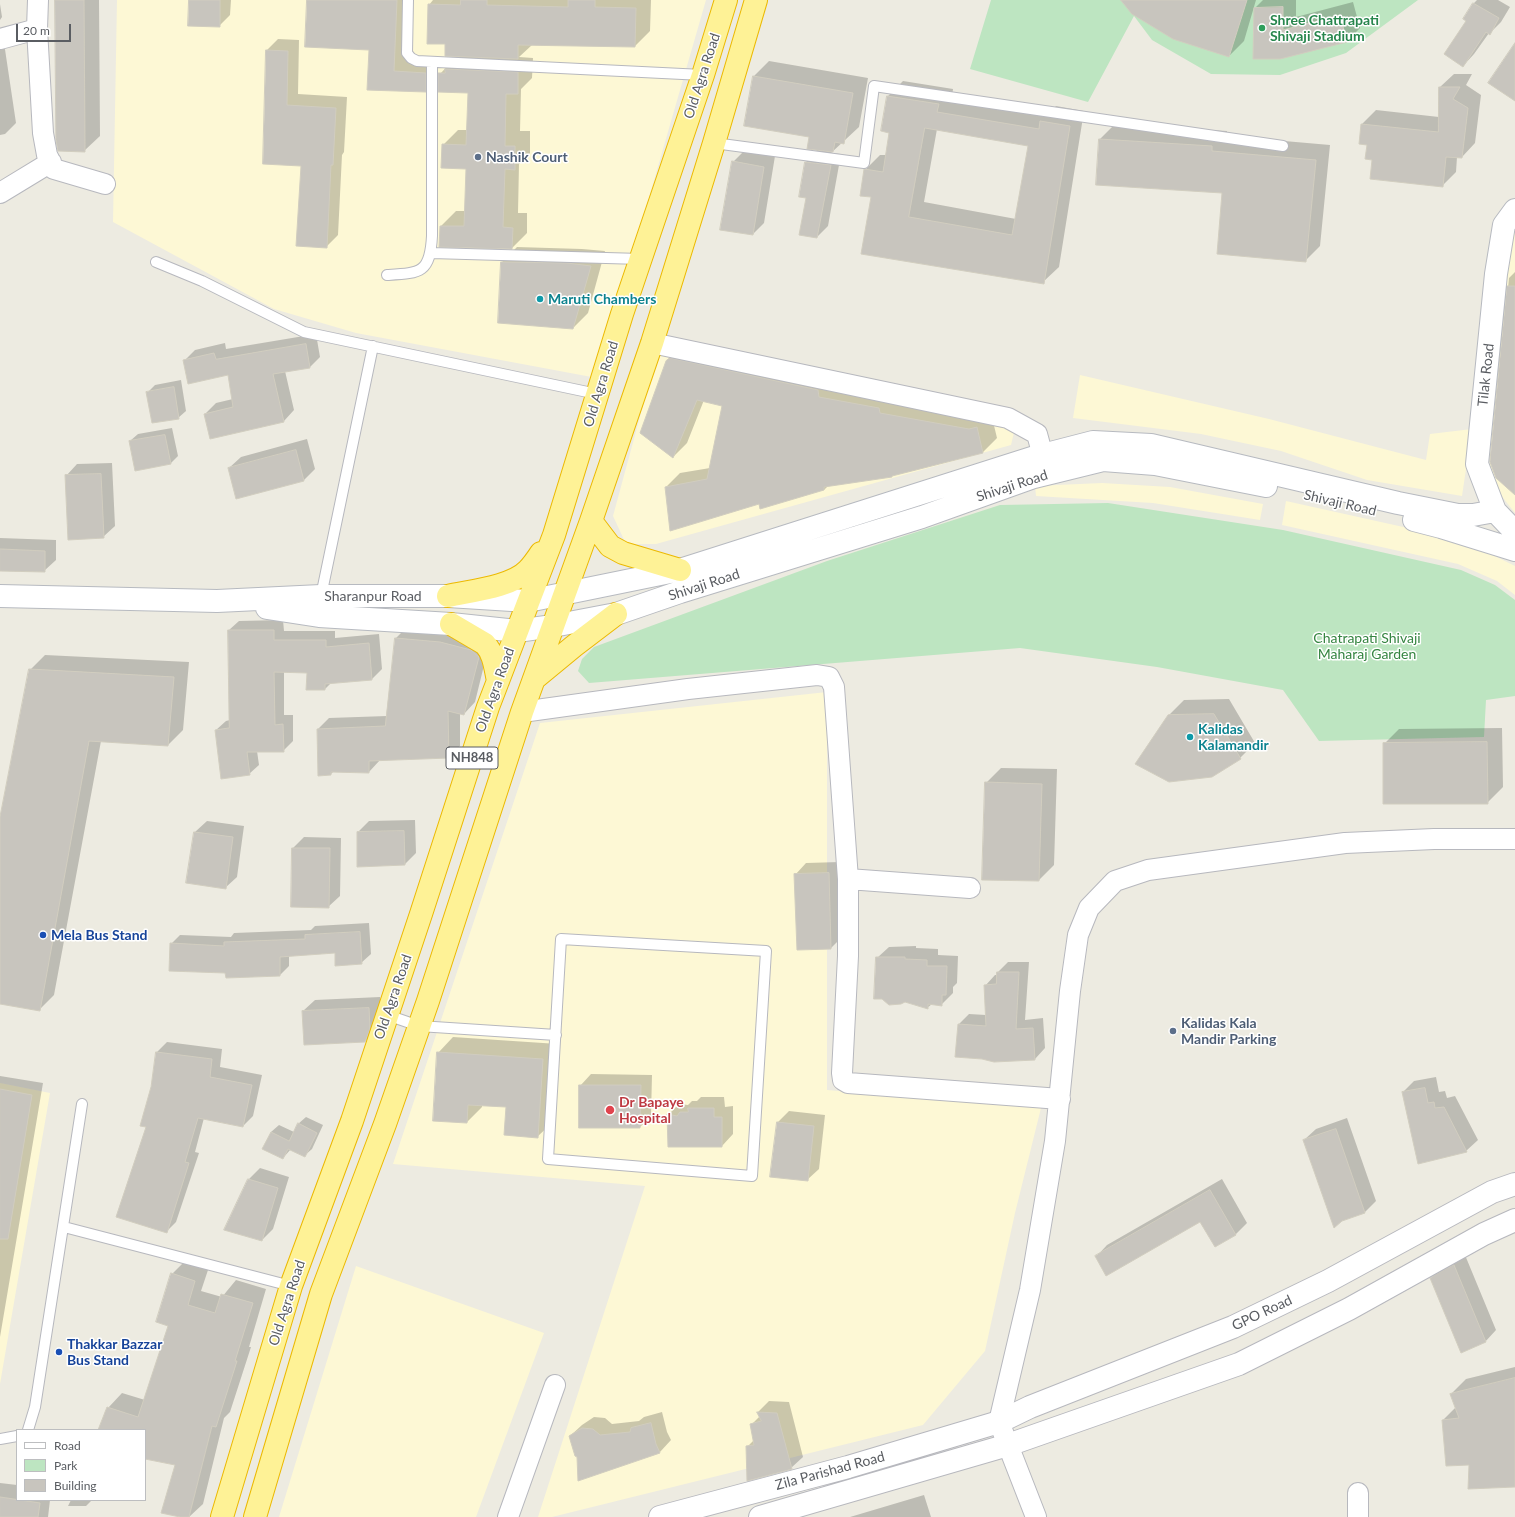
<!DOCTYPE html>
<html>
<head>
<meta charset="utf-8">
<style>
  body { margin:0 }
  #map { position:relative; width:1515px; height:1517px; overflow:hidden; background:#edebe1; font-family:Lato,sans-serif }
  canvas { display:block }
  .legend { position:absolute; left:16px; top:1429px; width:130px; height:72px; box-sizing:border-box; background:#fff; border:1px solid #bdbec0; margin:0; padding:5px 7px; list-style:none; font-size:12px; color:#5a5d62 }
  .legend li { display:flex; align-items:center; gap:8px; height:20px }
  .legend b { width:20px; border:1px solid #bdbec0 }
  .scale { position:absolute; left:16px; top:24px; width:55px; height:18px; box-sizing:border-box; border:2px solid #5a5d62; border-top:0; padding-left:5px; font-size:12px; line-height:14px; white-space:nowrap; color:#5a5d62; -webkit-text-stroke:3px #fff; paint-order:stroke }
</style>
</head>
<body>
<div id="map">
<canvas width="1515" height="1517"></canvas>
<ul class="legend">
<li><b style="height:5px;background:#fff"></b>Road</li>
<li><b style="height:11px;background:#bde5c1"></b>Park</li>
<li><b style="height:11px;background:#c8c5be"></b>Building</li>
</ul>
<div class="scale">20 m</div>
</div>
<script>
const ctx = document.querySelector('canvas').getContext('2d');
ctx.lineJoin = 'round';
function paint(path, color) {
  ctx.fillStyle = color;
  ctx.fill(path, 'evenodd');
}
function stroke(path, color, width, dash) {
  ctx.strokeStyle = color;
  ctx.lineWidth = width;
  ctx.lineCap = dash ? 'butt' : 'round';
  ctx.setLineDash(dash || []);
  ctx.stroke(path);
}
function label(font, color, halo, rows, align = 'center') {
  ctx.font = font + ' Lato,sans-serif';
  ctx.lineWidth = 3;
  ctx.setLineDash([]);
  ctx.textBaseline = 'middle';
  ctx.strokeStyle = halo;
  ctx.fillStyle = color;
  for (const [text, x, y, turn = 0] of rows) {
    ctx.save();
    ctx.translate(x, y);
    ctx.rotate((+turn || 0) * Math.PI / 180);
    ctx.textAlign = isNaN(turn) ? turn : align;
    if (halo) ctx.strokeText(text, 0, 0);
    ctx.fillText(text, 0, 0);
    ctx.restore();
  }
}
paint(new Path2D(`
  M117,0h589l-109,378 -241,-45 -82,-24 -161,-87z
  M1515,217v296l-26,-33 11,-211z
  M657,354l359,70 -5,21 -355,99h-30l-13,-28z
  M1080,375l189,44 157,41 4,-26 42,-5 -10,67 -95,-16 -86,-29 -80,-17 -128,-16z
  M1102,483l68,4 93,17 -3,16 -107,-17 -117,-7 -1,-10z
  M1286,501l176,39 53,26v29l-18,-14 -39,-17 -176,-39z
  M827,692v398l214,18 -26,105 -30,138 -62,74 -371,92h-14l107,-331 -252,-22 147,-441z
  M0,1083l50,10 -50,291z
  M356,1266l188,67 -68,184h-197z`), '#fdf8d5');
paint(new Path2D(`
  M991,0h427l-72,53 -66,22 -69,-1 -59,-34 -18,-24 -46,86 -118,-33z
  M1108,503l175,27 178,40 34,15 20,15v96l-29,4 -2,37 -165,4 -36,-51 -126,-23 -137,-19 -431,35 -11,-12 4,-12 12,-12 233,-86 173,-56z`), '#bde5c1');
paint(new Path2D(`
  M56,0h43l1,136 -16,15h-25l-2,-11z
  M190,0h41l-1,15 -11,11z
  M308,0h99l-2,60 31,2v18l-11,11 -57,-1 2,-41z
  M433,0h218l-1,31 -15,15 -103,-1 -13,12 14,1 -1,20 -11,11 -1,42h10v22l-11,11 -1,49h9v20l-15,15 -71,-22 15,-15h10l1,-43 -24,-23 15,-15h10l1,-38 -29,-18 15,-16h2l3,-2 -14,-13 -17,-38z
  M1123,0h133l-12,41 -15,15z
  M1263,0h33v17l57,-15 7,26 -13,13 -67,17 -25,-50z
  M1477,0h21l12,7 -9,15 -11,11h-1l-15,21 -11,12 5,-45 6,-18z
  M0,4l2,13 -2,3v5z
  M0,30l3,6 13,87 -11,11 -5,1z
  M278,39l21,1 -1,54 49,3 -3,55 -2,3 -4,80 -12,12 -59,-197z
  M769,61l99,17 -9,49 -28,26 10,1 -13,72 -11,11 -10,-40 -1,-35 12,-13 -8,-12 -65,-12 9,-49z
  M1454,74h18l-6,11 15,10 -6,48 -13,14h-5l-1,15 -14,14 -69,-27 -5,-15 -8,-1 2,-19 14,-14 63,7 1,-30z
  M903,81l50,8 -1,8 97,16 7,-7 28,5 -25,156 -16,15 -181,-29 10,-56 -7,-27 15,-15h7l3,-23 -2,-36zM937,129l93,16 -14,74 -92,-17z
  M1115,124l112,7v5l103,9 -10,101 -15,15 -82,-69 -123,-53z
  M744,151l31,5 -11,67 -11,11 -20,-72z
  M517,247l65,2 23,2 -17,62 -15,15 -74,-6 3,-60z
  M1515,272v222l-24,-32 18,-184z
  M316,334l4,23 -10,10 -25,4 9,39 -10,11 -79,-7 11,-11 17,-4 -4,-26 -45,-12 11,-11 30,-7 1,6z
  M681,347l310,66 6,25 -14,14 -90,23 -1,1 -64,10 -4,4 -65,13 -93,-16 14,-14 30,-5 13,-63 -19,-5 -17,43 -14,14 -7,-96z
  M181,380l5,31 -8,7 -30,-26 7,-7z
  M172,428l6,28 -8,8 -40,-23 8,-7z
  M307,439l8,30 -12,12 -74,-13 12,-11z
  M112,463l3,63 -12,11 -37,-61 11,-12z
  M0,538l56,2v20l-12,11 -44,-1z
  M283,620l1,11h51v7l44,-4 3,35 -10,10 -40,3 -7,7 -17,-17h-24v43h9v26l-10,10h-26l2,14 -10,9 -33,-44 10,-9 4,-1 -1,-90 10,-9z
  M407,627l44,4 38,14 -14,57 -11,12 -4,-1v33l-11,11 -69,3 -11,12 -35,-1 -3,3 -13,-45 11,-11 58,-2 9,-78z
  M45,655l144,7 -6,68 -15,15 -67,-4 -47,254 -15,15 -39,-7v-181l30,-152z
  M1229,699l26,44 -15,15 -71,-43 15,-15z
  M1502,728l1,59 -15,15 -104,-58 15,-15z
  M1001,768l56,1 -3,96 -15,15 -53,-97z
  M415,820l1,33 -11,11 -47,-32 11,-11z
  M207,821l37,5 -7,51 -12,11 -37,-6 7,-50z
  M304,837l37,1 -1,58 -12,11 -35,-59z
  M840,862l2,75 -11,11 -36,-73 11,-12z
  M369,923l2,31 -10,9 -25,-11 -47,3v11l-9,9 -54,-3 -55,-28 9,-9 51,2 3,-4 77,-3 4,-4z
  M916,946v2l22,1v6l20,1 -1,27 -4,4v6l-12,12 -9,-1 -5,4 -50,-50 12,-11z
  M1008,962h21l-4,58 18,-2 2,30 -10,11 -76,-35 10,-10 17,1 -1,-29 10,-11h3v-3z
  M380,997v20l-4,13 -11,11 -62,-30 12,-11z
  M453,1037l105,7 -5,78 -16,15 -30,-31 -25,-1v2l-15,15 -29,-69z
  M167,1042l55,7 -2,18 42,8 -9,41 -10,10 -39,-8 -9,34 4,1 -23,69 -10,10 -19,-105 10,-75z
  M591,1074l61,1 -1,41 -11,11h-60v-41z
  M0,1076l43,7 -43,254z
  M1436,1077l3,15 6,-1 2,7 8,-2 23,44 -12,11 -63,-59 11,-11z
  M701,1097h23l1,10 8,-1v28l-11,12 -54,-31 11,-11 9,1 4,-4h5z
  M789,1111l36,4 -6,54 -12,11 -29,-58z
  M306,1117l17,8 -11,24 -8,7 -13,-7 -8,9 -19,-10 7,-16 8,-7 15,7 4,-8z
  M1347,1118l29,83 -11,11 -23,8 -38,-80 12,-11z
  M260,1168l29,9 -16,52 -11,11 -13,-61z
  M1222,1179l25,44 -11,11 -21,12 -14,-25 -105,36 11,-12z
  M1465,1255l31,75 -11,12 -54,-64 12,-11z
  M186,1260l23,7 -8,24 21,6 14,-17 30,9 -17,58h2l-21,65 -6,6 -21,86 -14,13h-4l-9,-53 -31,-6v-28h-46l9,-22 14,-15 23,7 24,-75 3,-51z
  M1515,1367v120l-45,-23 -27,-44 13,-13 -5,-13 15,-15z
  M769,1401l20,1 14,55 -12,11 -44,-21 7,-7 -3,-15 9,-9 -2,-4z
  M662,1412l5,20 4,8 -11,12 -81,28 -1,-23 -8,-21 12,-11 12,-8 11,1 7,6 27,-3 5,-4z
  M0,1483l17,2v15h33l-2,17h-48z
  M924,1495l7,22h-81z
  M71,1500h21l-6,6h-18z`), '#0003');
const building = new Path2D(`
  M55,0h29l1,152 -27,-1 -2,-11z
  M189,0h31v27l-32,-1z
  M307,0h90l-3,71 32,2v19l-59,-2 2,-40 -64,-3z
  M461,0h26v5l81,2v-7h27v7l41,1 -1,39 -117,-2v14l-73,-3v-12h-18l1,-40 32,1z
  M1121,0h126l-18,57 -56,-18 -41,-25z
  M1473,3l26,15 -9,17 -4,-3 -23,35 -19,-13 22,-33 -3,-2z
  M1283,7v23l57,-15 7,27 -67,17h-27l1,-51z
  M1515,43v58l-27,-18z
  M266,50l22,1 -1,54 49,3 -3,57h-2l-4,83 -31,-2 5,-80 -38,-2z
  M445,69l73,3v22h-12l-1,52h10v24l-10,-1 -2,58 10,1 -1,21 -73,-2 1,-21h24l2,-57 -25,-1 1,-24 24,1 2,-52 -30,-1v-19h7z
  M753,76l100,17 -9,51 -9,-2 -2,10 -26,-3 2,-12 -65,-11z
  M1439,87h21l-7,12 15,9 -6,50 -16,-1 -3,30 -73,-8 2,-19 -7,-1 2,-14 -8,-1 2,-20 77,8z
  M887,96l52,8 -2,8 102,17 1,-8 30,5 -26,158 -183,-30 10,-57 -11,-1 4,-27 19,3 6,-39 -8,-2zM925,128l103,18 -16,89 -103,-18z
  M1099,139l113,7v5l104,9 -10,102 -89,-8 5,-61 -126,-8z
  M732,161l32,6 -11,68 -33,-5z
  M805,162l26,3 -14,73 -18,-3 7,-37 -7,-1z
  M501,262l66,1 24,3 -18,63 -75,-6z
  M1507,286h8v209l-19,-17 -6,-16z
  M306,344l4,24 -37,6 11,48 -74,17 -6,-25 29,-7 -5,-32 -40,9 -5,-24 31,-7 2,6z
  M670,358l148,32 1,7 60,11 1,5 89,16 8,-2 6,26 -91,23v1l-68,10v3l-64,19 -1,-5 -89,27 -5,-44 42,-8 15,-73 -25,-6 -24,58 -33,-25 26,-72z
  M174,387l5,32 -27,4 -6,-31z
  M165,435l6,29 -36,7 -6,-30z
  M296,450l8,31 -68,18 -8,-31z
  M101,474l3,64 -36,2 -3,-65z
  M0,549l45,2v21l-45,-1z
  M228,630h46v10h52v7l43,-4 3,37 -47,4v6h-19l1,-17 -33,-1 1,53 8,-1 1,28h-37l3,23 -29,4 -6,-49 14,-2z
  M395,638l45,4 31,8 8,7 -15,58 -16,-4 1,47 -80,3v12l-38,-1v3l-13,1 -1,-47 68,-3z
  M29,669l145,8 -6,69 -79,-5 -49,270 -40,-7v-187z
  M1214,714l27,45 -29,18 -43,5 -34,-18 33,-49z
  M1487,742l1,62h-105v-61z
  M985,782l57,2 -3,97 -57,-1z
  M404,831l1,34 -48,2v-35z
  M194,832l39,5 -7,52 -40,-6z
  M292,848h38l-1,60 -38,-1z
  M829,873l2,76 -34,1 -3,-76z
  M360,932l2,32 -27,2v-13l-55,4v19l-54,2 -1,-5 -56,-2 1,-28 54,3v-4l81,-3v-4z
  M876,957h29v2l22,1v6h20l-1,29h-4v11l-14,-2v5l-23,-7 -4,2 -12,1 -7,-6h-8z
  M997,972h22l-3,57 17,-1 2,32 -41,2 -12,-3 -27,-2 3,-33 28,2 -2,-41 12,-1z
  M369,1008l1,21 -5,13 -61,3 -2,-34z
  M156,1052l56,7 -2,18 42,8 -9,42 -45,-9 -13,44 4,1 -22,70 -51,-16 30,-90 -6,-1 11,-39z
  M437,1052l106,7 -5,79 -34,-3 2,-28 -38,-2 -1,18 -34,-2z
  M579,1085h62l-1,43h-61z
  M1425,1088l3,15 6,-1 1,6 9,-1 23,45 -49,12 -16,-72z
  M0,1089l32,6 -24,144h-8z
  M688,1108h26v9h8v30h-54l-1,-33 10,2 3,-4h8z
  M777,1122l37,4 -6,55 -38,-4z
  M298,1123l19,10 -12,24 -17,-8 -5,10 -21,-10 9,-17 18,9z
  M1336,1129l29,84 -23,8 -8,7 -31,-88z
  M248,1179l30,9 -16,53 -38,-11z
  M1210,1190l26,45 -21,12 -15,-25 -94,54 -11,-20z
  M1454,1265l32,77 -25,11 -31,-75z
  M171,1273l24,8 -7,24 27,8 6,-19 32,9 -18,58h2l-21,66 -4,-1 -23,91h-9l-19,-4 14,-48 -30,-6v-29h-47l9,-23 31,10 30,-91 -12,-4z
  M1515,1378v109l-47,2 1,-24 -23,1 -4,-46 17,-2 -9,-24z
  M757,1412l20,1 15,56 -45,12 -1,-35 8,-1 -4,-21 11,-3z
  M651,1423l5,21 4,9 -82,28 -1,-24 -2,-1 -6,-20 13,-8 11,1 7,6 30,-3 1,-4z
  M0,1497l40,6 -2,14h-38z`);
paint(building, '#c8c5be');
stroke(building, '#d1cdbf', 1);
const service = new Path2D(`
  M408,0l-1,53 4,5 6,3 286,14
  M714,143l150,20 10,-77 409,60
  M431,253l210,6
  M156,262l46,19 102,51 293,62
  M387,275c34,-2 43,-2 45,-39v-174
  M321,596l52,-250
  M561,939l205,12 -14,225 -204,-17z
  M387,1015l32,11 137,9
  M64,1227l227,59
  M28,1430l7,-23 47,-303
  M0,1439l17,-3`);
const minor = new Path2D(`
  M38,0l-1,29 6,104 4,22 7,14 51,15
  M0,39l37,-10
  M0,193l51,-31
  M652,343l356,75 29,16 10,37
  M522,712l166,-23 129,-14 12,2 5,10 14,192 122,9
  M848,879v77l-6,117 1,7 5,3 212,16
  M508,1517l47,-132
  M1036,1517l-37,-95 31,-132 25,-149 15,-150 8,-56 11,-27 26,-27 33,-11 197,-27 89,-4h81
  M1358,1517v-24`);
const tertiary = new Path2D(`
  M660,1517l188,-50 151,-45 31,-15 203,-80 95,-46 164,-89 23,-8
  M760,1517l248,-72 231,-81 110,-55 135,-75 31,-14`);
const secondary = new Path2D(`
  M1515,210l-11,15 -8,49 -19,190 18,47 20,21
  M1414,520l27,7 74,23
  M0,596l217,5 104,-5h127l80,5 152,-31 355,-113 58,-15 58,3 247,58 60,12h15l22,-4
  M267,608l52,8 132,8 66,7 36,-5 63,-12 64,-22 242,-75 112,-40 69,-17 52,4 111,22`);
const trunk = new Path2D(`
  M591,521l19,25 13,7 57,17
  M448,596c22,-5 64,-9 80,-26 5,-5 9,-11 13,-17
  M451,624l34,20c9,10 10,23 13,37
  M534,679l40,-33 42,-32
  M222,1517l69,-231 61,-165 69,-207 67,-207 66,-172 68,-221 81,-239 23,-75
  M255,1517l66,-223 64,-170 43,-123 94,-289 69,-191 61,-178 62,-200 42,-143`);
stroke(service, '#b7b8be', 12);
stroke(minor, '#b7b8be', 22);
stroke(tertiary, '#b7b8be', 24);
stroke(secondary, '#b7bac0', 24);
stroke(trunk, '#ecb901', 24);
stroke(service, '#fff', 10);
stroke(minor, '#fff', 20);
stroke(tertiary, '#fff', 22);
stroke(secondary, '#fff', 22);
stroke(trunk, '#fef296', 22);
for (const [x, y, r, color] of [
  [1262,28,4,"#2e9e5b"],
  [478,157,4,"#5c6f8a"],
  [540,299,4,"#0f9aa8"],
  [1190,737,4,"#0f9aa8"],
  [43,935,4,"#1a4fb4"],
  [1173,1031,4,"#5c6f8a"],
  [610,1110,5,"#e0444e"],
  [59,1352,4,"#1a4fb4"]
]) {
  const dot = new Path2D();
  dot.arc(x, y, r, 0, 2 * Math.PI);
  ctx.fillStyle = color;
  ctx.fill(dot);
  stroke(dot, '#fff', 1.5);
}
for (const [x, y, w] of [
  [472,758,52]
]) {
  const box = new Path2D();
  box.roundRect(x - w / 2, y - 11, w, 22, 3);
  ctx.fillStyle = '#fff';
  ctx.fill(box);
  stroke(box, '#5a5d62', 1);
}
label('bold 13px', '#5a5d62', null, [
  ["NH848",472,758]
]);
label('bold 14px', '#27864d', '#fff', [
  ["Shree Chattrapati",1270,20],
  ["Shivaji Stadium",1270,36]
], 'left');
label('14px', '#5a5d62', '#fff', [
  ["Old Agra Road",702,76,-72],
  ["Tilak Road",1486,375,-84],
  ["Old Agra Road",601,384,-73],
  ["Shivaji Road",1012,486,-18],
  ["Shivaji Road",1340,503,13],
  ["Shivaji Road",704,585,-18],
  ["Sharanpur Road",373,596],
  ["Old Agra Road",495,690,-70],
  ["Old Agra Road",393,997,-71],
  ["Old Agra Road",287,1303,-72],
  ["GPO Road",1262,1313,-25],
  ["Zila Parishad Road",830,1471,-15]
]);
label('bold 14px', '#4e5e75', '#fff', [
  ["Nashik Court",486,157],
  ["Kalidas Kala",1181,1023],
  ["Mandir Parking",1181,1039]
], 'left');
label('bold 14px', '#0d838f', '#fff', [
  ["Maruti Chambers",548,299],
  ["Kalidas",1198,729],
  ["Kalamandir",1198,745]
], 'left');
label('14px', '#358541', '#fff', [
  ["Chatrapati Shivaji",1367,638],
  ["Maharaj Garden",1367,654]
]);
label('bold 14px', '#164399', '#fff', [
  ["Mela Bus Stand",51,935],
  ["Thakkar Bazzar",67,1344],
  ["Bus Stand",67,1360]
], 'left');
label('bold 14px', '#be3a42', '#fff', [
  ["Dr Bapaye",619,1102],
  ["Hospital",619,1118]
], 'left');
</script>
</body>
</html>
